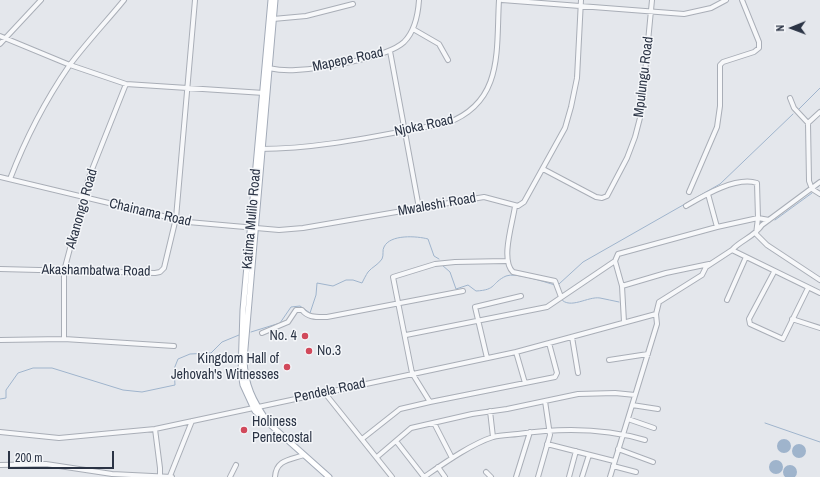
<!DOCTYPE html>
<html>
<head>
<meta charset="utf-8">
<style>
  body { margin:0 }
  #map { position:relative; width:820px; height:477px; overflow:hidden; background:#e4e7ec; font-family:"Archivo Narrow",sans-serif }
  canvas { display:block }
  .north { position:absolute; left:772px; top:8px; width:40px; height:40px; -webkit-text-stroke:3px #f4f6f9; paint-order:stroke; rotate:269deg; font-size:11px; font-weight:700; line-height:16px; text-align:center; color:#2b3445 }
  .north::after { content:''; display:block; margin:auto; width:14px; height:18px; background:#2b3445; clip-path:polygon(50% 0,100% 100%,50% 72%,0 100%) }
  .scale { position:absolute; left:8px; top:451px; width:106px; height:18px; box-sizing:border-box; border:2px solid #2b3445; border-top:0; padding-left:5px; font-size:12px; line-height:14px; white-space:nowrap; color:#2b3445; -webkit-text-stroke:3px #f4f6f9; paint-order:stroke }
</style>
</head>
<body>
<div id="map">
<canvas width="820" height="477"></canvas>
<div class="north">N</div>
<div class="scale">200 m</div>
</div>
<script>
const ctx = document.querySelector('canvas').getContext('2d');
ctx.lineJoin = 'round';
function paint(path, color) {
  ctx.fillStyle = color;
  ctx.fill(path, 'evenodd');
}
function stroke(path, color, width, dash) {
  ctx.strokeStyle = color;
  ctx.lineWidth = width;
  ctx.lineCap = dash ? 'butt' : 'round';
  ctx.setLineDash(dash || []);
  ctx.stroke(path);
}
function label(font, color, halo, rows, align = 'center') {
  ctx.font = font + ' "Archivo Narrow",sans-serif';
  ctx.lineWidth = 3;
  ctx.setLineDash([]);
  ctx.textBaseline = 'middle';
  ctx.strokeStyle = halo;
  ctx.fillStyle = color;
  for (const [text, x, y, turn = 0] of rows) {
    ctx.save();
    ctx.translate(x, y);
    ctx.rotate((+turn || 0) * Math.PI / 180);
    ctx.textAlign = isNaN(turn) ? turn : align;
    if (halo) ctx.strokeText(text, 0, 0);
    ctx.fillText(text, 0, 0);
    ctx.restore();
  }
}
paint(new Path2D(`
  M777 446a7 7 0 1 1 14 0a7 7 0 1 1-14 0Z
  M792 451a7 7 0 1 1 14 0a7 7 0 1 1-14 0Z
  M769 467a7 7 0 1 1 14 0a7 7 0 1 1-14 0Z
  M783 472a7 7 0 1 1 14 0a7 7 0 1 1-14 0Z`), '#9fb4cc');
stroke(new Path2D(`
  M798,110l22,-22
  M818,187l2,-2
  M775,220l37,-27
  M442,265l8,7 6,17 12,-4 8,6c21,-1 15,-8 30,-15 9,-4 39,6 49,9
  M559,284l24,-22 137,-78 73,-70
  M561,299c9,11 27,-3 39,-1 6,1 13,3 19,4
  M251,332l29,-9 11,-16 9,-1 10,7 6,-18 1,-12 16,3 13,-6h7l9,3c2,-4 4,-8 6,-11 4,-5 10,-7 14,-13 2,-4 0,-9 2,-12 6,-13 33,-11 44,-8l6,17 5,3
  M0,399l6,-1v-8l12,-17 15,-5h19l71,22 19,2 33,-7 -1,-16 4,-10 12,-5 21,-1 11,-11 17,-7
  M765,423l55,19`), '#9fb4cc', 1);
const minor = new Path2D(`
  M502,0l182,14 27,-6 15,-8
  M273,19l33,-3 47,-12
  M413,29l26,15 9,16
  M0,36l70,29 56,19 138,9
  M0,44l41,-44
  M390,51l29,157
  M268,68c10,2 18,3 28,2 23,-1 91,-12 108,-28 11,-11 14,-27 15,-42
  M790,98l4,10 14,15
  M820,112l-12,11 1,58 3,8 8,5
  M259,149c64,0 126,-15 188,-26 57,-21 49,-73 52,-123
  M543,169l53,28 6,1 5,-2 20,-38 8,-21 6,-23 11,-114
  M0,177l188,45 91,8 24,-2 181,-31 34,9 6,-4 41,-74 6,-21 6,-29 4,-78
  M10,179c15,-39 35,-78 59,-113 17,-23 37,-44 55,-66
  M689,192l28,-65 3,-21v-41l3,-3 31,-10 5,-4v-6l-17,-42
  M708,194l9,33
  M515,206c-2,16 -15,54 -2,66l42,9 6,16
  M686,206c17,-10 50,-30 71,-23l1,35 -2,16 11,11 53,35
  M732,250c9,-10 22,-13 30,-25l58,-43
  M506,261l-51,1 -20,2 -42,13 19,96 18,29 125,-25 2,-4 -8,-30
  M0,269l155,4 5,-1 4,-4 12,-50 19,-218
  M774,272l-25,47 1,5 33,15 25,-51
  M622,286l44,-13 43,-9
  M727,300l19,-43
  M792,319l28,9
  M624,322l-2,-36 -7,-25 3,-7 99,-27 41,-9 11,2
  M262,333l26,-11 8,-12h6c6,8 15,7 25,7l136,-26
  M406,335l141,-28 68,-46
  M572,337l6,36
  M64,339v-68l25,-94 37,-93
  M0,340l64,-1 110,7
  M516,352l9,31
  M487,358l-12,-51 46,-11
  M609,360l39,-6
  M326,392l2,5 64,80
  M632,405l26,4
  M490,411l3,26
  M628,419l26,9
  M434,423l18,35
  M155,429l5,39v9
  M0,432l59,6 96,-9 361,-77 140,-38
  M362,439l38,-30 30,-7
  M396,441l28,36
  M547,444l67,17
  M618,449l35,13
  M377,457l34,-29 61,-14 35,-5 71,-15 37,-1 20,2
  M0,465l46,-1 66,10 60,3
  M613,466l23,6
  M438,467l7,10
  M486,472l5,5
  M170,476l22,-55
  M230,477l6,-12
  M275,477c1,-17 14,-17 29,-22
  M424,477c19,-13 47,-33 69,-40 8,-2 17,-2 25,-3 42,-6 86,-6 127,6
  M516,477l14,-45
  M538,477l12,-42 -5,-34
  M569,477l7,-26
  M582,477l7,-22
  M610,477l47,-153 -1,-10 3,-12 43,-27 4,-8 26,-17 88,43`);
const major = new Path2D(`
  M271,0l-28,310 -2,63 2,12 12,26 74,66
  M267,421c-14,-20 -22,-36 -23,-61l31,-360`);
stroke(minor, '#a9aeb7', 6);
stroke(major, '#a3abb8', 7);
stroke(minor, '#f7f8fa', 4);
stroke(major, '#fff', 5);
for (const [x, y, r, color] of [
  [305,336,4,"#d1495b"],
  [309,351,4,"#d1495b"],
  [287,367,4,"#d1495b"],
  [244,430,4,"#d1495b"]
]) {
  const dot = new Path2D();
  dot.arc(x, y, r, 0, 2 * Math.PI);
  ctx.fillStyle = color;
  ctx.fill(dot);
  stroke(dot, '#f4f6f9', 1.5);
}
label('14px', '#2b3445', '#f4f6f9', [
  ["Mapepe Road",348,60,-12],
  ["Mpulungu Road",644,77,-83],
  ["Njoka Road",424,126,-12],
  ["Mwaleshi Road",437,205,-10],
  ["Akanongo Road",82,209,-74],
  ["Chainama Road",150,213,13],
  ["Katima Mulilo Road",252,219,-85],
  ["Akashambatwa Road",96,271,1],
  ["Pendela Road",330,391,-12]
]);
label('14px', '#2b3445', '#f4f6f9', [
  ["No. 4",297,336],
  ["No.3",317,351,"left"],
  ["Kingdom Hall of",279,359],
  ["Jehovah's Witnesses",279,375],
  ["Holiness",252,422,"left"],
  ["Pentecostal",252,438,"left"]
], 'right');
</script>
</body>
</html>
